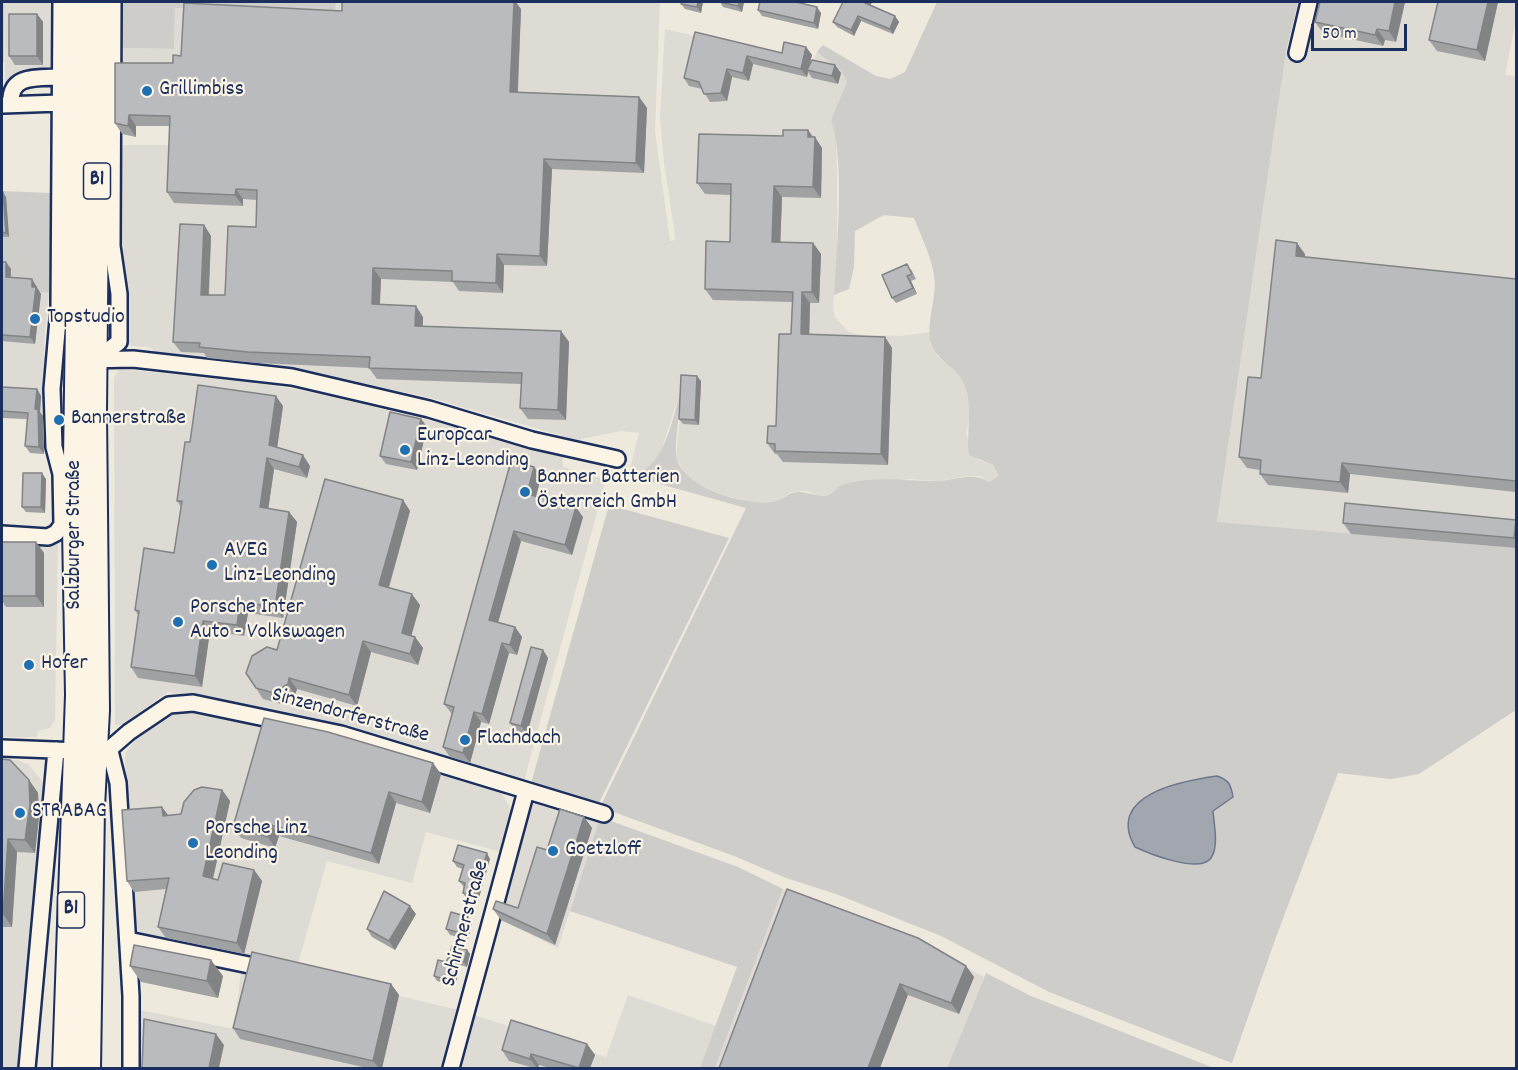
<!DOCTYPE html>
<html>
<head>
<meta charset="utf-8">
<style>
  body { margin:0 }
  #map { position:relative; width:1518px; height:1070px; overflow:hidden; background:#eee9dd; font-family:Dekko,sans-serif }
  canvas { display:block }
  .frame { position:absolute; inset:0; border:3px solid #1b2f5e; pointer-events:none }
  .scale { position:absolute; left:1311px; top:24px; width:96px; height:27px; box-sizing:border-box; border:3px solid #1b2f5e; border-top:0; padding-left:8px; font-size:18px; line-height:21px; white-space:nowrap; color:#1b2f5e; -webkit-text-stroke:4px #fcf5e5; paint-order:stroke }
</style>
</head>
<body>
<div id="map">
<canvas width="1518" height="1070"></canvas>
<div class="frame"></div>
<div class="scale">50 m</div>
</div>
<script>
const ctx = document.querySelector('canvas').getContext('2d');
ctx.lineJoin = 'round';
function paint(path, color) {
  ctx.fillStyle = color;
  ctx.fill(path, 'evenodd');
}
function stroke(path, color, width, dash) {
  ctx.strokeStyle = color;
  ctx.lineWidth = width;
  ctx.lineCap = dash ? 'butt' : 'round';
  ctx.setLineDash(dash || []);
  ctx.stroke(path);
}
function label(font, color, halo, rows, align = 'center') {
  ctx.font = font + ' Dekko,sans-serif';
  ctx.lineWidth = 4.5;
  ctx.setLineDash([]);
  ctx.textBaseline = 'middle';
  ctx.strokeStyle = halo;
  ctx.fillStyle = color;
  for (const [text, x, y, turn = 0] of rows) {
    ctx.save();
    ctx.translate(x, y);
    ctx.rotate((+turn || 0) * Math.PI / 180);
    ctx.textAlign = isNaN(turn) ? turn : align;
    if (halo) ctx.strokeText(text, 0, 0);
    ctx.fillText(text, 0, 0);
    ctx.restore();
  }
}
paint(new Path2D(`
  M2,2h53l-4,68 -29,2 -17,11 -1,-80z
  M336,2h324l-5,129 15,110 5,-1v-4l-11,-73 -4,-45 5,-89 147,34 5,-11 24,19 6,11 -16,38 5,13 1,41v84l-4,49 2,10 14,15 11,3 41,1 30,-4 -1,11 7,13 15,10 11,15 8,29 -5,24 12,26 15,5 6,11 -10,6 -9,-6h-13l-29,5 -27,-2 -70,6 -9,9 -13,2 -11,-5 -17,1 -14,9 -25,2 -31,-9 -25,-11 -12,-10 -8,-15 7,-76 -24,76 -14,13 -17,6 11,-44 -18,-2 -44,9 -146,-42 -139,-30 -129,-11 -14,-10 -18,-1 -4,-5 -1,-54 -6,-34 -1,-108h53l1,-35 -53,-37 1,-25 53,1 1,-41 159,2z
  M1316,2h200v17l-11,56 11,1v472l-299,-25 69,-471 18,2z
  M2,290l47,3 -5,52 1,76 -43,-3z
  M119,369l129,13 53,8 117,27 145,40v10l43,12 -82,302 -3,2 -170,-54 -183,-37 -45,32 -8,1 -1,-347z
  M2,539l45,5 11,-4 -3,180 -5,8 -12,3 -1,6h-35z
  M194,709l114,26 192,55 12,22 -11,40 -75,-20 -14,51 -85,-22 -31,110 162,39 -16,58h-304l1,-58 95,19 7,-57 16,-9 -121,-26 -9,-116 -2,-68 15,-19 34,-24z
  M2,759l16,1 10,4 15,18 -24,286h-17z
  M538,800l62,17 -42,131 -60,-29 31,-115z
  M783,889l151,59 50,29 -37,91h-232z
  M628,995l88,31 -16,42h-241l15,-53 132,42z`), '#dedbd4');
paint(new Path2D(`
  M2,2l2,1v59h-2z
  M122,2h214l-1,8 -160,-2 -1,41 -53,-1z
  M937,2h361l-12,50 -69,470 299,26v162l-97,64 -28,5 -53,-6 -63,167 -43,123 -183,-71 -108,-56 -105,-42 -50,-16 -52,-22 -134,-49 146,-299 -115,-32c37,-8 43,-67 53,-98 -2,17 -11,68 -7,82 8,28 72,48 99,41 7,-1 11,-8 20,-9 12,-1 24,7 35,2 4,-2 6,-7 10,-9 5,-2 13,-3 18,-4 25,-4 52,0 77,0 20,0 35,-10 53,1l10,-6 -6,-11 -24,-10c-3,-26 5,-49 -6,-73 -7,-16 -26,-21 -32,-38 -6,-18 7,-49 3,-69 -3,-19 -13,-39 -20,-57l-30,-3 -29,16 -1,36 -5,22 -15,6c3,-42 11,-138 -3,-175l16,-38 -6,-11 -24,-19 6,-7 53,31 14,3 15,-7z
  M2,191l49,2 -2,100 -47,-3z
  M609,505l120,33 -132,269 -67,-20z
  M600,817l138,50 45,22 -68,179h-15l37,-101 -167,-56z
  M986,973l45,23 183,72h-267z`), '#cfcdca');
const water = new Path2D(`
  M1217,776c12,4 14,9 16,21l-20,14c1,13 6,36 -2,47 -11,16 -61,-4 -76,-11 -30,-52 46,-66 82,-71z`);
paint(water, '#a2a7af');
stroke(water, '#6c778f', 1.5);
const minor = new Path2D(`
  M1297,53l12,-51
  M11,104c-2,-30 26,-26 49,-27
  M3,105l57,-2
  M87,360l46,-1 159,18 137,32 103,31 85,19
  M96,360l23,-18v-48l-7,-48 1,-244
  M2,534l46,3 8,-4 6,-8 -1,-51 -7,-27 -2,-58 7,-81 2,-306
  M2,748l104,4 23,-20 40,-27 24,-2 148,31 263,80
  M110,751l8,32 13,213v72
  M128,940l121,25
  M27,1068l29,-318
  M451,1068l75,-277`);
const primary = new Path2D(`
  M65,1068l13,-373 -3,-167 3,-208 -3,-318
  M88,1068l4,-261 5,-97 -3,-298 4,-410`);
stroke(minor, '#1b2f5e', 20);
stroke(primary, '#1b2f5e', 28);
stroke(minor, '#fcf5e5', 15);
stroke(primary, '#fcf5e5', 24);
paint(new Path2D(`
  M682,2h21l-2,11 -16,-4 -4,-5z
  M720,2h24l-2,10 -19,-5z
  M1320,2h85l-9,40 -11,-2 -2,6 -60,-13 -8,-11z
  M1438,2h60l-13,59 -48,-10 -8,-11z
  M871,5l24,11 4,6 -6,12 -32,-13 -7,15 -17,-9 -4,-5z
  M521,9l-3,83 121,5 8,11 -3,65 -92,-4 -5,97 -43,-1 -1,28 -44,-2 -6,-9 -72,-3 -1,26 43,12v9l138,5 8,11 -3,78 -38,-1 -8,-11 1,-24 -144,-5 -8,-11 -113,-5 -49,-5 -3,-5 -23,-1 -8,-10 31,-117 7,11 -2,59h16l31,-68 1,-27 -14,-1v7l-69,-3 -7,-11 3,-66h-34v11l-14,-3 -7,-11 58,-60 8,-7 161,-45z
  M758,10l63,3 -3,16 -56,-13z
  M37,14l6,8v43h-28l-6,-9z
  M695,32l87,21 24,-6 6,8 -2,8 25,2 6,8 -3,11 -26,-6 -4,-6 -1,5 -54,-13 -4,17 -17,-4 -5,24 -17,1 -8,-13 -13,-3 -5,-8z
  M808,130l14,18 -1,50 -39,-1 -2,45 33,1 8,11 -2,49h-9l-1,31 76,3 7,11 -4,117 -105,-3 -6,-8h-2l-8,-11 9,-17 15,-92 1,-32 -79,-2 -8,-11 25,-47 1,-47 -26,-1 -8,-11 86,-47z
  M2,192l4,5 3,40h-7z
  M1305,254v3l211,22v213l-166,-18 -2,19 -80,-8 -8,-11v-4l-13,-2 -8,-11 22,-79z
  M2,262l9,7v8l26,9v2l4,6 -6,50 -33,-3z
  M911,269l5,10 -5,2 6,13 -21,9 -4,-5z
  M701,381l-2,44 -16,-1 -4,-5z
  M2,387l35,2 4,7 -1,16 3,4 1,38 -14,-1 -5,-7 2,-27 -25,-1z
  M283,406l-6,42 33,18 -3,12 -33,-9 -6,40 21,3 8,10 -14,96 -35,-5 -4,23 -34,-5 -8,56 -64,-9 -7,-11 7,-52 -3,-5 39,-57 7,-46 -4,-6z
  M421,419l6,8 -10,43 -31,-6 -6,-8z
  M534,467l7,10 -5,19 47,21 -11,38 -51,-14 -23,81 17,5 7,10 -5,18 -8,-2 -20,71 -8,-2 -11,41 -20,-6 -7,-10 9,-33 -8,-10z
  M46,479l-1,34 -19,-1 -4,-5z
  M403,500l7,11 -21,77 31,17 -9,31 4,1 8,11 -5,17 -47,-13 -14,54 -60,-17 -2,6 -14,9 -18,-5 -7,-11 21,-38z
  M1516,521v27l-165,-14 -8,-11z
  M2,542h34l8,11v54h-38l-4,-6z
  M543,650l5,8 -21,76 -11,-3 -6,-8z
  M2,759l27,21 9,13 1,24 -4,36 -18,-1 -5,75h-10z
  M441,774l-11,39 -34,-10 -17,61 -100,-28 -4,12 -34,-10 -8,-11z
  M222,790l8,11 -17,78 5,1 36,-10 8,11 -18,73 -78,-16 -8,-11 8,-38 -32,3 -7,-11 35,-74 6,8 13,-1z
  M584,817l8,11 -37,117 -54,-25 -8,-11 25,-1 29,-58z
  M490,859l-12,42 -12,-3 -3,-5 1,-6 -5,-6 4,-12 -6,-2 -4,-6z
  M787,889l179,77 8,11 -15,37 -51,-19z
  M416,914l-21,36 -23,-13 -5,-8z
  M468,917l4,6 -4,16 -18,-4 -4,-6z
  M467,950l3,4 -3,13 -7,-2 -5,21 -18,-5 -3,-5 15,-18z
  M130,966l93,10 -5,22 -77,-16z
  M391,984l8,11 -17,73h-15l-127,-29 -7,-11z
  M587,1044l8,11 -5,13h-40l-11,-3 -1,3h-4l-25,-7 -7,-11z`), '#a0a1a3');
paint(new Path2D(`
  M514,2h2l5,7 -4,94 -7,-11z
  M698,2h5l-2,11 -4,-6z
  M739,2h5l-2,10 -4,-6z
  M866,2h6l-3,6 -4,-5z
  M1395,2h10l-9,40 -7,-11z
  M1488,2h10l-13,59 -8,-11z
  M817,7l4,6 -3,16 -4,-6z
  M37,14l6,8v43l-6,-9z
  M858,16l3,5 -7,15 -3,-6z
  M895,16l4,6 -6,12 -3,-5z
  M1377,29l8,11 -2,6 -8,-11z
  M806,47l6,8 -4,15h-1l1,2 -1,5 -6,-8z
  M747,56l6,8 -4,17 -6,-8z
  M835,65l6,8 -3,11 -6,-8z
  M727,69l5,8 -5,24 -6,-8z
  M639,97l8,11 -3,65 -8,-10z
  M129,115l7,11v11l-8,-11z
  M808,130l6,10 1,-3 7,11 -1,50 -8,-11 -5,-50z
  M544,159l8,10 -5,97 -7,-10z
  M774,186l8,11 -2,56 -8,-11z
  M236,189l7,10v7l-8,-11z
  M3,192l3,5 3,40 -3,-4z
  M204,225l7,11 -3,69 -7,-10z
  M813,243l8,11 -2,49 -7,-11z
  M1297,243l8,11 -1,13 -8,-11z
  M497,254l7,11 -1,28 -7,-10z
  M6,262l5,7 -1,15 -4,-7z
  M373,268l8,11 -2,36 -7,-11z
  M907,276l4,5 6,13 -4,-6z
  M32,279l9,15 -6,50 -5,-7z
  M802,292l8,11 -1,42 -8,-11z
  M416,306l7,11 -1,20 -7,-11z
  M561,331l8,11 -3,78 -8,-10z
  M885,337l7,11 -4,117 -7,-11z
  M697,376l4,5 -2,44 -4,-5z
  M37,389l4,7 -1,16 3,4 1,38 -5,-7 -4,-38z
  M276,396l7,10 -7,50 -7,-11z
  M421,419l6,8 -10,43 -6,-8z
  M303,455l7,11 -3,12 -8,-11z
  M267,458l7,11 -7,49 -7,-11z
  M1342,463l8,11 -2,19 -8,-11z
  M534,467l7,10 -7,27 -7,-10z
  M42,473l4,6 -1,34 -4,-6z
  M403,500l7,11 -24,85 -7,-11z
  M576,507l7,10 -11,38 -7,-10z
  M289,512l8,10 -14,96 -8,-11z
  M1516,520v21l-2,-3z
  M514,531l7,10 -25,89 -7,-10z
  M36,542l8,11v54l-8,-11z
  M412,594l8,11 -11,39 -7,-11z
  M240,602l8,11 -4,23 -7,-11z
  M203,621l7,10 -8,56 -7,-11z
  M515,627l7,10 -5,18 -7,-10z
  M415,637l8,11 -5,17 -8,-11z
  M363,641l8,11 -14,54 -8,-11z
  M502,643l7,10 -20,71 -7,-10z
  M543,650l5,8 -21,76 -6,-8z
  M289,678l8,11 -2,6 -7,-11z
  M474,712l7,10 -11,41 -7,-10z
  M433,763l8,11 -11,39 -8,-11z
  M29,780l9,13 1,24 -4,36 -10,-13z
  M222,790l8,11 -19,86 -8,-11z
  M389,792l7,11 -17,61 -8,-11z
  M162,807l8,11 -7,-2z
  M584,817l8,11 -37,117 -8,-11z
  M271,825l8,11 -4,12 -7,-11z
  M8,839l9,13 -5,75 -9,-13z
  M487,853l3,6 -12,42 -4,-5z
  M254,870l8,11 -18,73 -7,-11z
  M410,906l6,8 -21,36 -6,-9z
  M468,917l4,6 -4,16 -4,-5z
  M467,950l3,4 -3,13 -3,-5z
  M211,960l12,16 -5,22 -11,-17z
  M457,961l3,5 -5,20 -4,-5z
  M966,966l8,11 -15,37 -8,-11z
  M391,984l8,11 -17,73h-3l-6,-7z
  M900,984l8,11 -28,73h-12z
  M216,1034l8,11 -5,23h-10z
  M587,1044l8,11 -5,13h-11z
  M531,1054l8,11 -1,3h-1l-7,-9z`), '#828385');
const building = new Path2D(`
  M342,2h172l-4,90 129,5 -3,66 -92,-4 -4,97 -43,-2 -1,29 -44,-2v-10l-79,-3 -1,36 44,2 -1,20 146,5 -3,79 -38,-2 2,-35 -153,-5 1,-11 -122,-5 -49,-5 1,-4 -27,-1 7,-118 24,1 -3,70h24l3,-69 28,1 1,-37 -21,-1 -1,6 -68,-3 3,-76 -41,-1 -1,11 -13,-3v-60h58v-8l8,1 3,-53 158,8z
  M682,2h16l-1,5 -16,-3z
  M720,2h19l-1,4z
  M760,2h36l21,5 -3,16 -56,-13z
  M843,2h23l-1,1 30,13 -5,13 -32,-13 -7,14 -18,-8z
  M1320,2h75l-6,29 -12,-2 -2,6 -60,-13z
  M1438,2h50l-11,48 -48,-10z
  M9,14h28v42h-28z
  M695,32l87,21 2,-11 22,5 -5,22 -54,-13 -4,17 -16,-4 -6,24 -17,1 -5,-12 -15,-4z
  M812,60l23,5 -3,11 -25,-6z
  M783,130h25v7h7l-2,50 -39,-1 -2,56 41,1 -1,49h-10l-1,42 84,3 -4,117 -106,-3v-7l-8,-1 1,-17h8l3,-92h12l2,-42 -88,-3 1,-48 24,1 1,-58 -34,-1 2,-49 84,2z
  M2,192h1l3,41 -4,-1z
  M1276,240l21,3 -1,13 220,23v202l-174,-18 -2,19 -80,-8 1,-14 -22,-3 9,-80 13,1z
  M2,262h4v15l26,2v8h4l-6,50 -28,-2z
  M907,264l5,10 -5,2 6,12 -21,10 -10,-23z
  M681,375l16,1 -2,44 -16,-1z
  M198,385l78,11 -7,49 34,10 -4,12 -32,-9 -7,49 29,5 -14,95 -35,-5 -3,23 -34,-4 -8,55 -64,-9 8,-56 -4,-1 9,-62 30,5 8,-52h-5l8,-59h5z
  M2,387l35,2 -2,20h3l1,38 -14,-1 3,-33 -26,-2z
  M390,412l31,7 -10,43 -31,-6z
  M511,461l23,6 -7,27 49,13 -11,38 -51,-14 -25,89 26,7 -5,18 -8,-2 -20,71 -8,-2 -11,41 -20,-6 11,-40 -10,-3z
  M23,473h19l-1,34h-19z
  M325,479l78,21 -24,85 33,9 -10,39 13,4 -5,17 -47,-13 -14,54 -60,-17 -1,6 -14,9 -18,-5 -10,-15 6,-17 15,-9 10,3z
  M1345,503l171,17 -2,18 -171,-15z
  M2,542h34v54h-34z
  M531,647l12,3 -22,76 -11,-3z
  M264,718l64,14 105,31 -11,39 -33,-10 -18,61 -100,-28 -3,12 -35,-10z
  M2,759l8,1 19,20 1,24 -5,36 -17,-1 -5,75h-1z
  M202,787l20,3 -19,86 15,4 5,-17 31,7 -17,73 -79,-16 11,-49 -42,3 -5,-71 40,-3 1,9 18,-2 3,-12 10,-12z
  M560,809l24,8 -37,117 -54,-25 3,-8 22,7 19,-61 10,3z
  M458,845l29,8 -13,43 -11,-3 2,-10 -6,-2 5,-16 -11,-4z
  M787,889l131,49 48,28 -15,37 -51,-19 -32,84h-149z
  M384,891l26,15 -21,35 -22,-12z
  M451,912l17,5 -4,17 -18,-5z
  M134,945l77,15 -4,21 -77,-15z
  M452,946l15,4 -3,12 -15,-4z
  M252,952l139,32 -18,77 -140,-33z
  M448,958l9,3 -6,20 -17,-5 4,-16 8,2z
  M144,1019l72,15 -7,34h-67z
  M511,1020l76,24 -8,24 -48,-14 -1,5 -28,-9z`);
paint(building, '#babbbe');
stroke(building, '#828385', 1.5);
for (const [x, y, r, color] of [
  [147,91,6,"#1f6fb2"],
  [35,319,6,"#1f6fb2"],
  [59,420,6,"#1f6fb2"],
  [405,450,6,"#1f6fb2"],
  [525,492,6,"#1f6fb2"],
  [212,565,6,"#1f6fb2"],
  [178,622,6,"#1f6fb2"],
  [29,665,6,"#1f6fb2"],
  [465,740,6,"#1f6fb2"],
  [20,813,6,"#1f6fb2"],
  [193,843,6,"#1f6fb2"],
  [553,851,6,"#1f6fb2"]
]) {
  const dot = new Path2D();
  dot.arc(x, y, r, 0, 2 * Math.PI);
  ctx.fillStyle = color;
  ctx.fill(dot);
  stroke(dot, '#fcf5e5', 2);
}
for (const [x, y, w] of [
  [97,181,27],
  [71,910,27]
]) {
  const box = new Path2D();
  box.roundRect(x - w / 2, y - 18, w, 36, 4.5);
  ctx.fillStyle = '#fcf5e5';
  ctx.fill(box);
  stroke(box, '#1b2f5e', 1.5);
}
label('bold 21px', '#1b2f5e', null, [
  ["B1",97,181],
  ["B1",71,910]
]);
label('22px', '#1b2f5e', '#fcf5e5', [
  ["Grillimbiss",159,91],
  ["Topstudio",47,319],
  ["Bannerstraße",71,420],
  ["Europcar",417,437],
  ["Linz-Leonding",417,462],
  ["Banner Batterien",537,479],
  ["Österreich GmbH",537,504],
  ["AVEG",224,552],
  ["Linz-Leonding",224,577],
  ["Porsche Inter",190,609],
  ["Auto - Volkswagen",190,634],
  ["Hofer",41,665],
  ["Flachdach",477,740],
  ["STRABAG",32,813],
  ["Porsche Linz",205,830],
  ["Leonding",205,855],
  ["Goetzloff",565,851]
], 'left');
label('22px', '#1b2f5e', '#fcf5e5', [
  ["Salzburger Straße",76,535,-90],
  ["Sinzendorferstraße",350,717,15],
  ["Schirmerstraße",467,924,-75]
]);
</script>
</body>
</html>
